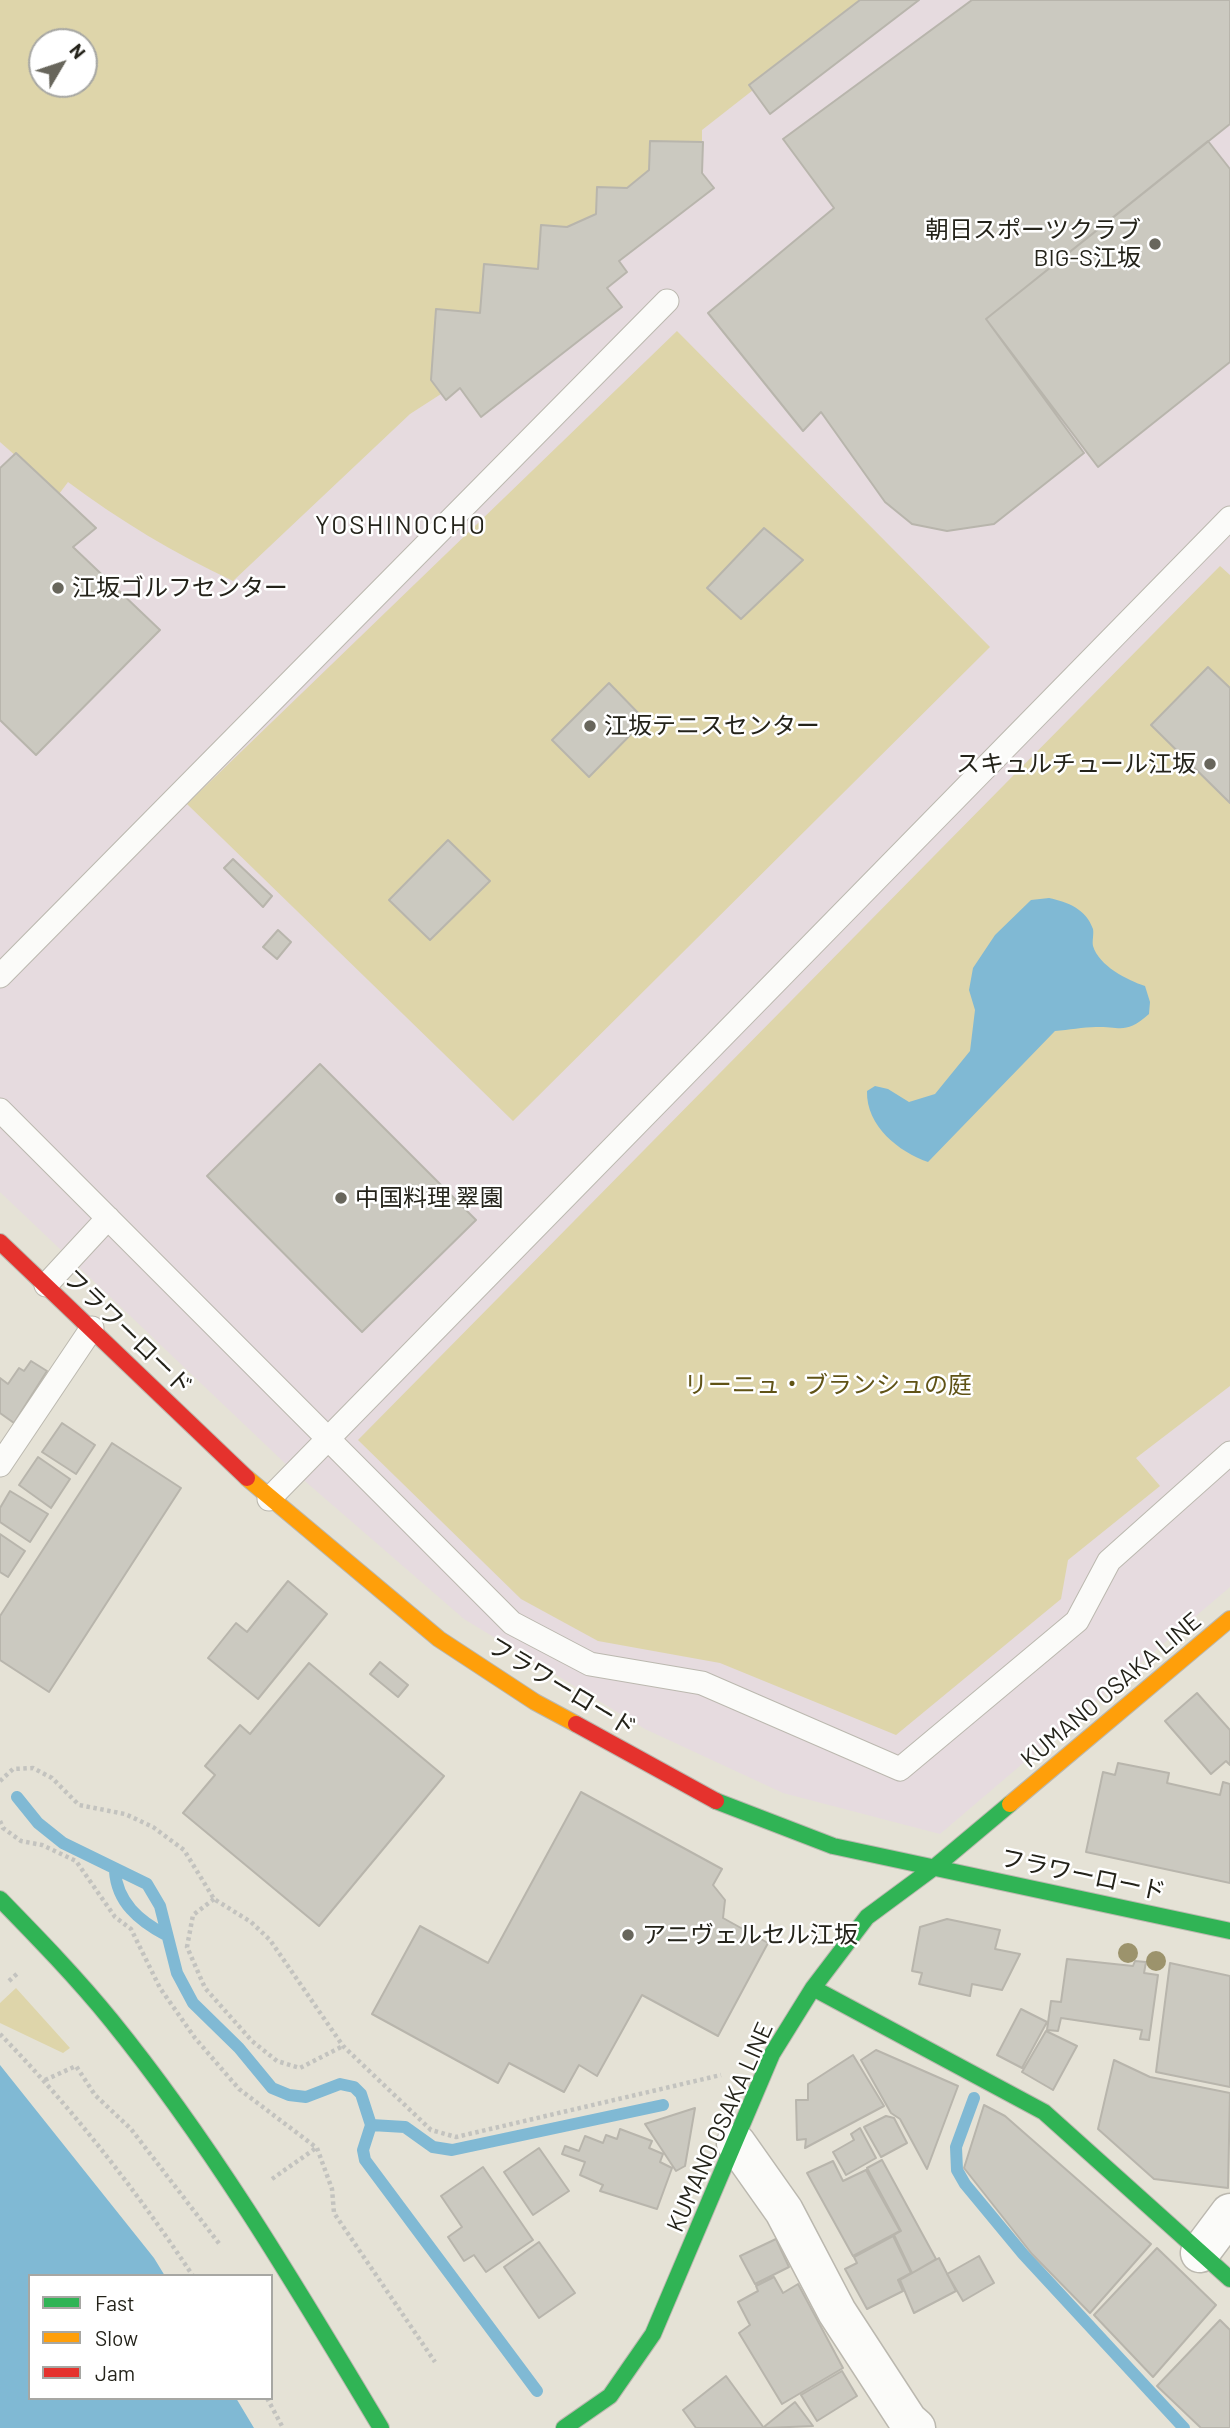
<!DOCTYPE html>
<html>
<head>
<meta charset="utf-8">
<style>
  body { margin:0 }
  #map { position:relative; width:1230px; height:2428px; overflow:hidden; background:#e5e2d6; font-family:Barlow,sans-serif }
  canvas { display:block }
  .legend { position:absolute; left:28px; top:2274px; width:245px; height:126px; box-sizing:border-box; background:#fff; border:2px solid #a7a7a3; margin:0; padding:9px 12px; list-style:none; font-size:21px; color:#24231a }
  .legend li { display:flex; align-items:center; gap:14px; height:35px }
  .legend b { width:35px; border:2px solid #a7a7a3 }
  .north { position:absolute; left:28px; top:28px; width:70px; height:70px; box-sizing:border-box; background:#fff; border:2px solid #a7a7a3; border-radius:50%; rotate:51deg; font-size:19px; font-weight:700; line-height:28px; text-align:center; color:#24231a }
  .north::after { content:''; display:block; margin:auto; width:24px; height:32px; background:#68665c; clip-path:polygon(50% 0,100% 100%,50% 72%,0 100%) }
</style>
</head>
<body>
<div id="map">
<canvas width="1230" height="2428"></canvas>
<ul class="legend">
<li><b style="height:9px;background:#30b455"></b>Fast</li>
<li><b style="height:9px;background:#ff9f0a"></b>Slow</li>
<li><b style="height:9px;background:#e5322d"></b>Jam</li>
</ul>
<div class="north">N</div>
</div>
<script>
const ctx = document.querySelector('canvas').getContext('2d');
ctx.lineJoin = 'round';
function paint(path, color) {
  ctx.fillStyle = color;
  ctx.fill(path, 'evenodd');
}
function stroke(path, color, width, dash) {
  ctx.strokeStyle = color;
  ctx.lineWidth = width;
  ctx.lineCap = dash ? 'butt' : 'round';
  ctx.setLineDash(dash || []);
  ctx.stroke(path);
}
function label(font, color, halo, rows, align = 'center') {
  ctx.font = font + ' Barlow,"Noto Sans JP",sans-serif';
  ctx.lineWidth = 5;
  ctx.setLineDash([]);
  ctx.textBaseline = 'middle';
  ctx.strokeStyle = halo;
  ctx.fillStyle = color;
  for (const [text, x, y, turn = 0] of rows) {
    ctx.save();
    ctx.translate(x, y);
    ctx.rotate((+turn || 0) * Math.PI / 180);
    ctx.textAlign = isNaN(turn) ? turn : align;
    if (halo) ctx.strokeText(text, 0, 0);
    ctx.fillText(text, 0, 0);
    ctx.restore();
  }
}
paint(new Path2D(`
  M0,0h1230v1587l-290,247 -157,-41 -138,-64 -181,-110 -173,-150 -291,-277zM42,42h42v42h-42z`), '#e6dbdf');
paint(new Path2D(`
  M0,0h868l-166,130v43l12,15 -273,206 -31,20 -177,167c-59,-28 -113,-60 -165,-99l-9,12 -59,-52zM42,42h42v42h-42z
  M677,331l313,316 -477,474 -326,-317z
  M1220,566l10,9v811l-94,72 24,28 -92,74 -7,39 -165,136 -176,-72 -122,-22 -77,-42 -163,-159z
  M16,1988l54,60 -7,5 -63,-30v-20z`), '#ded5aa');
paint(new Path2D(`
  M1049,898c19,4 37,11 44,31 1,5 -1,12 0,17 6,20 34,34 52,40l5,16 -1,12c-23,20 -26,13 -53,13 -13,0 -27,3 -41,4l-127,131c-29,-10 -62,-36 -61,-71l8,-5 13,3 21,13 26,-8 35,-43 5,-41 -6,-20 4,-22 22,-33 36,-35z
  M0,2065l154,193 11,18h-135v122h206l18,30h-254z`), '#80b9d4');
stroke(new Path2D(`
  M17,1797l21,26 25,20 84,41 13,22 17,67 16,30 46,45 33,40 17,7 17,2 34,-13 14,3 7,7 10,31 -8,25 2,10 172,231
  M115,1871c2,31 24,50 51,64
  M974,2098l-18,49 1,23 8,14 58,70 161,174
  M371,2125l34,2 28,20 19,3 211,-45`), '#80b9d4', 12);
const building = new Path2D(`
  M860,0h59l-149,114 -21,-29z
  M972,0h258v124l-244,195 98,134 -90,71 -47,7 -35,-7 -27,-22 -64,-90 -18,19 -95,-118 126,-105 -51,-69z
  M650,141l53,1 -1,31 12,15 -95,73 8,11 -20,16 15,19 -141,110 -21,-29 -14,12 -15,-20 5,-71 44,4 4,-49 54,5 3,-44 26,2 29,-13 1,-27 30,1 22,-18z
  M1208,141l22,28v193l-132,105 -112,-148z
  M16,453l80,75 -23,19 87,83 -124,125 -36,-35v-252z
  M764,528l39,32 -62,59 -34,-31z
  M1208,667l22,21v115l-79,-78z
  M609,683l36,37 -56,57 -37,-37z
  M448,840l42,41 -60,59 -41,-40z
  M233,859l39,37 -9,11 -39,-39z
  M278,930l13,12 -14,17 -14,-12z
  M320,1064l156,156 -114,112 -155,-156z
  M31,1361l16,10 -33,52 -14,-10v-35l8,6 11,-16 5,3z
  M62,1423l33,22 -19,29 -34,-22z
  M112,1443l69,45 -132,204 -49,-32v-44z
  M38,1457l32,22 -19,29 -32,-23z
  M10,1491l38,23 -18,28 -30,-20v-14z
  M0,1534l25,17 -17,26 -8,-5z
  M288,1581l39,33 -69,85 -50,-41 28,-35 11,9z
  M380,1662l28,23 -10,12 -28,-23z
  M309,1663l135,113 -125,150 -136,-113 32,-38 -10,-9 35,-41 10,9z
  M1197,1693l33,37v35l-4,-4 -15,13 -46,-53z
  M1118,1763l51,10 -2,10 53,12 3,-13 7,2v99l-144,-31 17,-80 12,3z
  M581,1792l141,77 -9,16 12,15 -2,18 45,25 -50,93 -76,-41 -45,81 -18,-11 -15,27 -55,-29 -11,20 -126,-69 48,-88 68,37z
  M947,1919l53,11 -5,19 25,5 -18,36 -30,-6 -2,12 -51,-12 3,-11 -10,-2 8,-44z
  M1067,1959l66,7 2,-5 11,1 -2,11 14,2 -9,65 -9,-1 2,-9 -81,-12 -3,13 -11,-1 4,-29 10,1z
  M1170,1963l60,13v111l-74,-15z
  M1021,2009l26,13 -25,46 -25,-13z
  M1046,2031l31,15 -24,44 -31,-18z
  M876,2050l82,36 -31,83 -27,-50 -9,-6 -30,-53z
  M853,2055l31,51 -79,42 1,-9 -9,1 -1,-40h12v-16z
  M1114,2060l36,17 80,16 -2,95 -74,-9 -56,-50z
  M984,2105l21,11 146,128 -61,69 -58,-59 -68,-86z
  M695,2108l-10,58 -9,5 -31,-47z
  M886,2116l8,2 13,25 -26,14 -17,-30z
  M860,2128l16,30 -30,17 -13,-23 21,-12 -3,-6z
  M620,2129l32,12 -3,7 14,6 -3,8 12,6 -15,41 -57,-18 3,-6 -23,-10 5,-13 -23,-8 3,-8 14,5 6,-15 18,7 3,-8 11,4z
  M539,2148l30,43 -36,24 -29,-43z
  M882,2160l54,99 -24,14 -18,-38 7,-4 -34,-63z
  M833,2161l10,20 23,-11 34,61 -47,25 -46,-83z
  M483,2167l50,73 -47,32 -12,-17 -10,6 -16,-24 14,-10 -21,-31z
  M893,2236l18,37 -13,7 5,11 -36,18 -22,-40 12,-6 -3,-6z
  M776,2239l13,28 -34,17 -15,-28z
  M539,2242l36,51 -36,25 -35,-51z
  M1157,2248l59,57 -63,72 -59,-62z
  M979,2256l15,27 -31,18 -16,-27z
  M939,2258l17,33 -42,22 -14,-33z
  M774,2277l9,16 15,-9 45,84 -61,36 -43,-71 11,-8 -12,-23 20,-11 -2,-5z
  M1220,2320l10,10v98h-29l-44,-42z
  M842,2371l15,25 -40,25 -16,-26z
  M726,2376l38,52h-68l-13,-18z
  M795,2402l18,24 -47,2 -1,-2z`);
paint(building, '#cbc9c0');
stroke(building, '#b8b5ac', 2);
const lane = new Path2D(`
  M0,976l667,-675
  M0,1110l512,513 78,41 112,19 198,86 177,-148 32,-60 121,-108
  M46,1285l62,-67
  M0,1465l92,-137
  M269,1499l961,-981`);
const street = new Path2D(`
  M736,2143l48,68 53,101 71,109 8,7
  M1200,2253l30,-40`);
const fast = new Path2D(`
  M716,1801l117,45 397,85
  M0,1899c38,39 77,79 111,121 103,127 186,268 270,408
  M813,1988l231,124 186,167
  M564,2428l46,-32 43,-62 119,-280 41,-66 54,-71 69,-51 74,-62`);
const slow = new Path2D(`
  M247,1478l192,161 96,63 41,22
  M1010,1804l220,-185`);
const jam = new Path2D(`
  M0,1242l247,236
  M576,1724l140,77`);
stroke(lane, '#bbb8af', 25);
stroke(street, '#bbb8af', 41);
stroke(fast, '#bbb8af', 18);
stroke(slow, '#bbb8af', 18);
stroke(jam, '#bbb8af', 18);
stroke(new Path2D(`
  M0,1781l13,-12 20,-1 19,10 27,27 46,9 28,13 31,23 30,49 37,23 19,18 73,106 88,84 25,7 265,-62
  M0,1821l3,7 18,13 21,4 34,16 39,56 16,12 29,59 35,50 44,51 78,59 15,41 2,24 101,149
  M214,1899l-21,16 -6,32 18,41 47,53 25,20 23,7 43,-22
  M9,1981l10,-9
  M0,2034c72,74 136,156 193,242
  M45,2080l31,-14 19,29 36,34 90,117
  M272,2179l44,-31
  M267,2398l16,30`), '#c3c3bf', 4.5, [3.5, 3.5]);
stroke(lane, '#fbfbf9', 23);
stroke(street, '#fbfbf9', 38);
stroke(fast, '#30b455', 16);
stroke(slow, '#ff9f0a', 16);
stroke(jam, '#e5322d', 16);
ctx.fillStyle = '#9c936c';
for (const [x, y] of [
  [1128,1953],
  [1156,1961]
]) {
  ctx.beginPath();
  ctx.arc(x, y, 10, 0, 2 * Math.PI);
  ctx.fill();
}
for (const [x, y, r, color] of [
  [1155,244,7,"#68665c"],
  [58,588,7,"#68665c"],
  [590,726,7,"#68665c"],
  [1210,764,7,"#68665c"],
  [341,1198,7,"#68665c"],
  [628,1935,7,"#68665c"]
]) {
  const dot = new Path2D();
  dot.arc(x, y, r, 0, 2 * Math.PI);
  ctx.fillStyle = color;
  ctx.fill(dot);
  stroke(dot, '#fff', 2.5);
}
label('24px', '#24231a', '#fff', [
  ["朝日スポーツクラブ",1141,230,"right"],
  ["BIG-S江坂",1141,258,"right"],
  ["江坂ゴルフセンター",72,588],
  ["江坂テニスセンター",604,726],
  ["スキュルチュール江坂",1196,764,"right"],
  ["中国料理 翠園",355,1198],
  ["アニヴェルセル江坂",642,1935]
], 'left');
label('24px', '#24231a', '#fff', [
  ["フラワーロード",128,1332,44],
  ["フラワーロード",562,1687,31],
  ["KUMANO OSAKA LINE",1111,1690,-40],
  ["フラワーロード",1083,1875,12],
  ["KUMANO OSAKA LINE",720,2127,-66]
]);
label('24px', '#605316', '#fff', [
  ["リーニュ・ブランシュの庭",828,1385]
]);
ctx.letterSpacing = '2px';
label('26px', '#24231a', '#fff', [
  ["YOSHINOCHO",401,525]
]);
ctx.letterSpacing = '0px';
</script>
</body>
</html>
